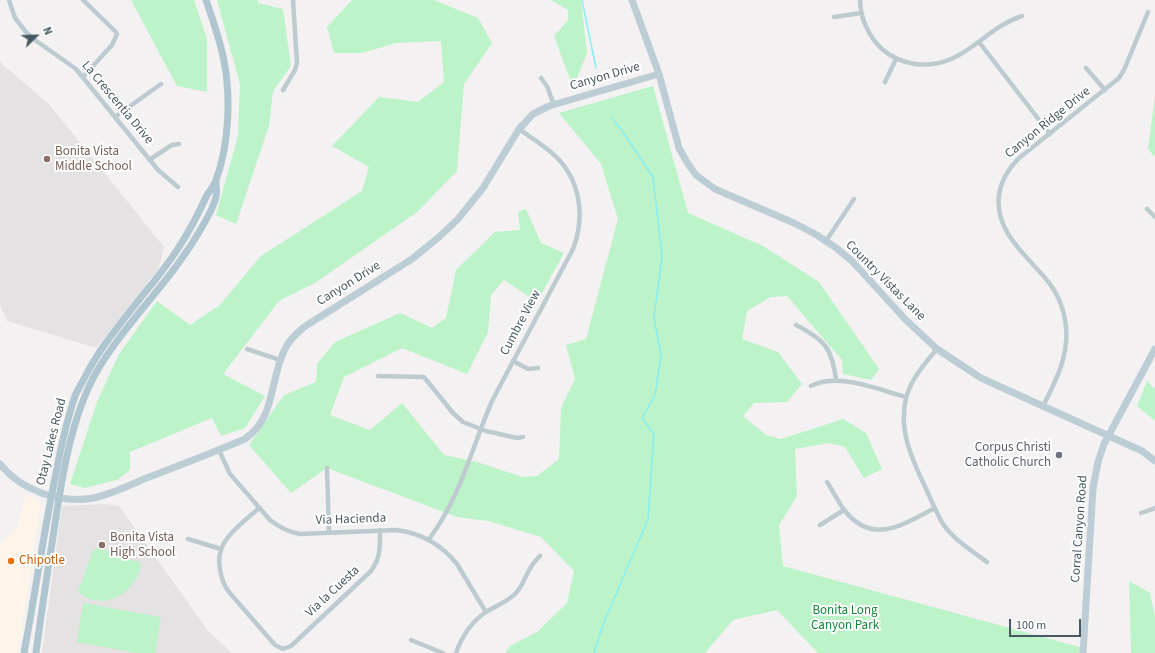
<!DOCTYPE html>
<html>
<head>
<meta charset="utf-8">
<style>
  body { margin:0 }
  #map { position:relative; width:1155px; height:653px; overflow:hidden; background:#f3f1f1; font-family:"Source Sans 3",sans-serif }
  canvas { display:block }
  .north { position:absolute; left:16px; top:16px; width:40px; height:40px; -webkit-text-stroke:3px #fff; paint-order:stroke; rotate:67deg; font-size:11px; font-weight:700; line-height:16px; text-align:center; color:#475860 }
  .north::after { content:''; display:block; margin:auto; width:14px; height:18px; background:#475860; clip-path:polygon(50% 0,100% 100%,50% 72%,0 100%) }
  .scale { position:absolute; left:1009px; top:619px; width:72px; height:18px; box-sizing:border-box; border:2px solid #475860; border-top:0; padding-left:5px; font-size:12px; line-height:14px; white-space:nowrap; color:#475860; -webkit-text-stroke:3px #fff; paint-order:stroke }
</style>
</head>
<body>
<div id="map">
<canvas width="1155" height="653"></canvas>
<div class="north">N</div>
<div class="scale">100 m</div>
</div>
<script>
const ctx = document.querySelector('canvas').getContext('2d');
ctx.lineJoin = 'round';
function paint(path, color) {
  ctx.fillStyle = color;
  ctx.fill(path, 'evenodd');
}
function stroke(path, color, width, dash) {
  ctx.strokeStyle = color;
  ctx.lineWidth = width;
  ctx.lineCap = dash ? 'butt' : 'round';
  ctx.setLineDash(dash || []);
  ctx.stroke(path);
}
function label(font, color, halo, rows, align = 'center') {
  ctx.font = font + ' "Source Sans 3",sans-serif';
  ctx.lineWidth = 4;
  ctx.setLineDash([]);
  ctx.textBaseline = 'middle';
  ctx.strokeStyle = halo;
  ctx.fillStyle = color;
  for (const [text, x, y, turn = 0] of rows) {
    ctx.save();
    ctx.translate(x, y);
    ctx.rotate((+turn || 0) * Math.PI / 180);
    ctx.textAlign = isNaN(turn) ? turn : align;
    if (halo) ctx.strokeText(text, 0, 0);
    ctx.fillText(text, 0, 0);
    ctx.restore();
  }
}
paint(new Path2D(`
  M27,495l14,7 -23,151h-18v-108l17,-18 7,-29z`), '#fef5ea');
paint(new Path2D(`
  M0,62l49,42 115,143 -5,21 -63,80 -89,-27 -7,-16z
  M106,504l13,2 89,125 24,22h-190l20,-147z`), '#e4e2e3');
paint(new Path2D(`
  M131,0h63l13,39v53l-30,-6z
  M217,0h41v3l25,6 8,57 -18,25 -4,35 -33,98 -20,-9 22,-79 2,-52z
  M352,0h82l44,18 14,25 -28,41 -7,87 -40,41 -102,71 -36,18 -56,73 42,22 -20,32 -24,8 -9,-18 -82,34v18l-13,10 -32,8 -15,-4 27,-82 22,-48 38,-53 33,24 30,-20 41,-49 101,-65 7,-24 -37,-21 47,-49 39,5 26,-20 -3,-41 -45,2 -34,10h-28l-7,-26z
  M551,0h30l6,53 -14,35 -19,-52 14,-16v-10z
  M653,86l35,127 75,33 56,36 60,87 -8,11 -28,-6 -1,-14 -55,-64 -16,1 -24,14 -5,28 36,13 24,32 -15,18 -33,1 -11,13 23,19 15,4 62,-20 23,14 16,36 -18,9 -19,-31 -16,-4 -34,6 2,47 -18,29 4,41 300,82v5h-265l-41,-43 -44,10 -28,33h-200l5,-7 27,-14 30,-29 7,-32 -33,-34 -53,-16 -31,-4 -130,-49 -36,25 -42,-48 35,-50 32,-13 1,-18 18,-22 65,-29 32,15 14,-10 10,-48 39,-38 25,-2 -2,-18 8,-3 15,34 23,10 -27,49 -33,-22 -13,15 -3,37 -21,42 -65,-26 -58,29 -14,38 40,15 32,-27 42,52 33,7 45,15 15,-1 22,-17 2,-51 14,-29 -9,-34 20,-6 32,-120 -17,-55 -42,-51z
  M1155,97v60l-7,-8z
  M1147,381l8,8v32l-18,-15z
  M98,548l43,15c-1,4 -1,9 -3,12 -11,23 -39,35 -60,17l15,-41z
  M1129,581l21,12 5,23v37h-24z
  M83,603l78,14 -6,36h-17l-61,-11z`), '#bdf3c8');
stroke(new Path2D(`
  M582,0l14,68
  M594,653l8,-26 46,-108 6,-85 -12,-16 13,-23 6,-40 -7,-37 8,-62 -9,-79 -28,-42 -13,-17`), '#87eff3', 1.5);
stroke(new Path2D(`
  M9,0l6,18 11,14 9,8 41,29 82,101 20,17
  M860,0c0,18 9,37 22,49 10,9 21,13 33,15 48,6 67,-35 107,-48
  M834,17l27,-4
  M979,42l71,92
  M1086,68l19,22
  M83,77l29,-32 5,-11 -2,-3 -32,-31
  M541,78l6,8 7,19
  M885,82l11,-23
  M283,90l12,-20 2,-7 -4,-63
  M115,117l46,-33
  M149,160l23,-15 7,-1
  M1147,209l8,8
  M826,241l28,-42
  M796,325c29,15 36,23 40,55
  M247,349l33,11
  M937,349c-12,14 -26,30 -31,49 -8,34 7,63 21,93 5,11 10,23 16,33 11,16 29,27 44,38
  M513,361l15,8 10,-1
  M378,376l46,1 29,36 10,9 23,9 31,7 6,-1
  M811,386c27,-14 68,4 95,11
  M1043,406c14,-27 28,-55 22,-86 -2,-13 -7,-25 -15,-36 -21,-27 -56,-51 -51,-89 2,-15 10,-27 20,-37l100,-80 5,-8 24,-58
  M219,450l11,24 40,46c10,8 18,12 30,14l96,-4c25,3 45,14 61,34l29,48
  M327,468l2,64
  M827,482c6,9 11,20 18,29 28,35 59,13 90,-3
  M259,508c-11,10 -34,27 -38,42 -2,5 -2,13 -1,19 1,9 3,15 9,23l46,53 8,4 8,-3 79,-74c11,-13 10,-26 10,-42
  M1141,513l14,-5
  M820,525l24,-15
  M188,539l33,10
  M429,539c32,-42 43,-93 64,-140l80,-150c13,-34 7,-72 -21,-96 -10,-9 -22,-16 -33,-24
  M411,640l32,13
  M456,653c6,-17 15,-31 30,-41 10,-6 21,-10 29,-18 8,-8 10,-18 16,-27 2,-4 6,-8 9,-11`), '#bdcbd1', 4.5);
stroke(new Path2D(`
  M632,0l27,74 20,74 9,16 8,11 19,14 79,34 21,11 20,13 17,14 53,58 32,30 44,29 161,73 13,10
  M0,464c20,26 60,40 93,34 16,-3 35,-12 51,-19 34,-13 68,-26 101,-40 32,-22 24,-62 41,-92 4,-8 11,-14 18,-20l108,-68 27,-22 19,-18 25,-31 36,-59 14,-15 16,-8 110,-32
  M1083,653l10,-165 5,-26 6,-18 51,-95`), '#bdcdd6', 7);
stroke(new Path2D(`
  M24,653c11,-58 19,-117 31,-175 5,-27 11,-55 20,-82 3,-7 7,-13 10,-19 15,-30 37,-55 57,-81 28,-33 47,-61 65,-101 3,-5 7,-9 9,-15 13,-35 15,-83 8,-119 -4,-21 -11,-41 -18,-61
  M36,653c5,-39 11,-78 17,-116 8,-54 17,-119 44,-166 29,-49 73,-89 102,-139 6,-10 14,-23 17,-35 1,-4 0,-10 0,-15`), '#afc6d1', 7);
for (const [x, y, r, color] of [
  [47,159,4,"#8d6e63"],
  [1059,455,4,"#6b7280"],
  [102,545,4,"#8d6e63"],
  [11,561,4,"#e8710a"]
]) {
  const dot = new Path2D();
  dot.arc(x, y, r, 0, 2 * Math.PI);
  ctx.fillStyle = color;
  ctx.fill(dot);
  stroke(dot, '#fff', 1.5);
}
label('13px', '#475860', '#fff', [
  ["Canyon Drive",605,77,-16],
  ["La Crescentia Drive",117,103,50],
  ["Canyon Ridge Drive",1048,123,-39],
  ["Country Vistas Lane",885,281,45],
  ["Canyon Drive",349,284,-32],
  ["Cumbre View",521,323,-62],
  ["Otay Lakes Road",52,442,-76],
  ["Via Hacienda",351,520,-2],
  ["Corral Canyon Road",1080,529,-86],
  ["Via la Cuesta",333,592,-43]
]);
label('13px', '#785e54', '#fff', [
  ["Bonita Vista",55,152],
  ["Middle School",55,167],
  ["Bonita Vista",110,538],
  ["High School",110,553]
], 'left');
label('13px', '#5b616d', '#fff', [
  ["Corpus Christi",1051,448],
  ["Catholic Church",1051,463]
], 'right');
label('13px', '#c56008', '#fff', [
  ["Chipotle",19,561]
], 'left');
label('13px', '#108938', '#fff', [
  ["Bonita Long",845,611],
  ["Canyon Park",845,626]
]);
</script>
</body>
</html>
